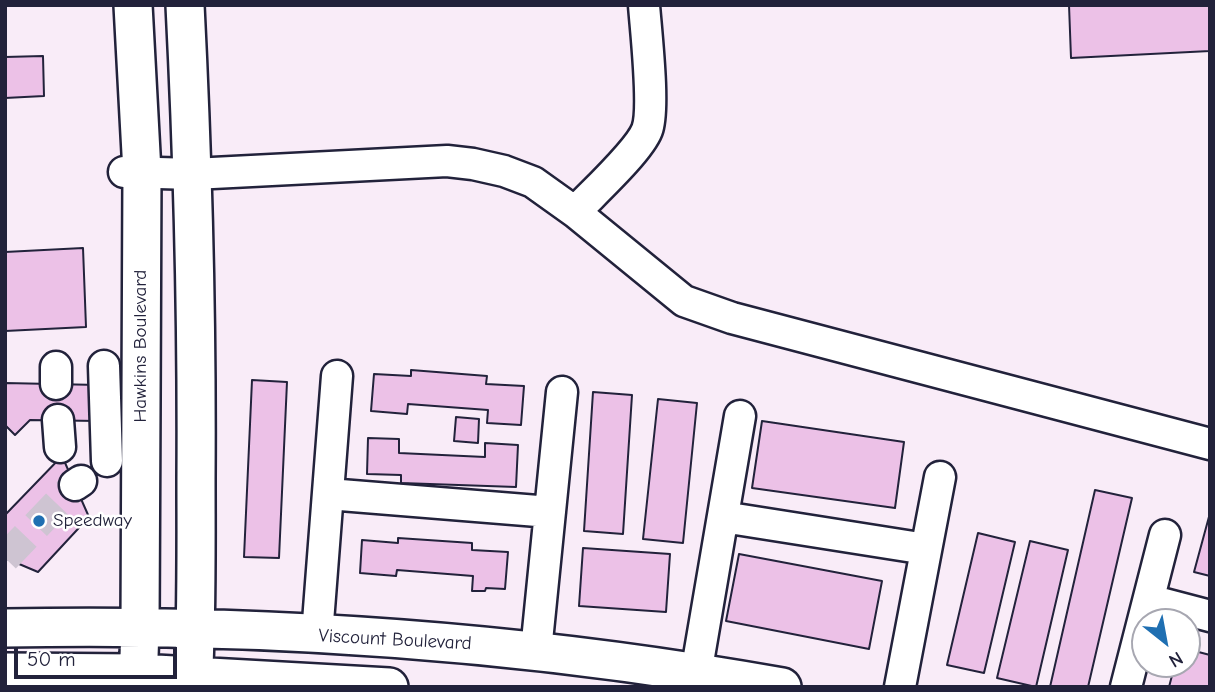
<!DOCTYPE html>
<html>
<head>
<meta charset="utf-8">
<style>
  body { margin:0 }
  #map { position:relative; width:1215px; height:692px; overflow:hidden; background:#f9ecf8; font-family:"Comic Neue",sans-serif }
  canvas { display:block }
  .frame { position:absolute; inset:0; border:7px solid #22223b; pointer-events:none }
  .north { position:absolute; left:1131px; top:608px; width:70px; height:70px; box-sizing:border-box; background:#fff; border:2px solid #a7a7b1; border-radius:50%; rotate:149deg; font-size:19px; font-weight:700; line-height:28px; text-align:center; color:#22223b }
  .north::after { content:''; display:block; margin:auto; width:24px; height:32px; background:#1f6fb2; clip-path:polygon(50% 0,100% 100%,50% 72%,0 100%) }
  .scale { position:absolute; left:14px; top:647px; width:163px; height:32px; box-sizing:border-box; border:4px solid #22223b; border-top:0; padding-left:9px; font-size:21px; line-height:24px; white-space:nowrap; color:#22223b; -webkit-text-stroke:5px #fff; paint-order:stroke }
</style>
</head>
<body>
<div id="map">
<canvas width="1215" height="692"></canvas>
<div class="frame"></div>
<div class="north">N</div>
<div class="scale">50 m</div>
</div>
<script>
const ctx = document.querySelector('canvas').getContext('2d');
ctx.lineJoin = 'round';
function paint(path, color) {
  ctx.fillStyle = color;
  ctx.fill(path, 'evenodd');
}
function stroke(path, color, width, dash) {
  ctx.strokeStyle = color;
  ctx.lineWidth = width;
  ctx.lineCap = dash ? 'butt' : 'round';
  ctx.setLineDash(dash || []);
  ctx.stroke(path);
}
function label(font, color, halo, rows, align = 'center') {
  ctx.font = font + ' "Comic Neue",sans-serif';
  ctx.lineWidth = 5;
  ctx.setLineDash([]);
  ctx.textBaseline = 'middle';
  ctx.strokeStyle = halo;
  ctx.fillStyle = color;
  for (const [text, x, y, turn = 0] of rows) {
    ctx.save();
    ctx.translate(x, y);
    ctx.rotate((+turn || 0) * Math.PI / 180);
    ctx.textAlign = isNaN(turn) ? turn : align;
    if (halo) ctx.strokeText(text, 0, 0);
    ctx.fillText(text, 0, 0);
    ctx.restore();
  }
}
const building = new Path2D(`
  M1069,5h141v46l-139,7z
  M43,56l1,40 -39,2v-41z
  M83,248l3,79 -81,4v-79z
  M411,370l76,6 -1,8 38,2 -3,39 -34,-2 1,-13 -80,-6 -1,10 -36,-3 3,-37 37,2z
  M252,380l35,2 -8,176 -35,-1z
  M5,383l94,2 -1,36 -68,-1 -15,15 -10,-10z
  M593,392l39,3 -9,139 -39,-3z
  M658,399l39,4 -14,140 -40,-4z
  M456,417l23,2 -1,24 -24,-2z
  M762,421l142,21 -9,66 -143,-20z
  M368,438l31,1v14l86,4v-14l33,2 -2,42 -115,-4v-8l-34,-1z
  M62,456l27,61 -51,55 -33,-14v-43z
  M1095,490l37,8 -44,189h-38z
  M1210,513v63l-16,-4z
  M978,533l37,9 -31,131 -37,-8z
  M398,538l74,5v7l36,2 -3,37 -19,-1 -1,3h-13l1,-15 -76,-6 -1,6 -36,-3 2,-33 36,3z
  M1030,541l38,9 -32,137 -39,-9z
  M583,548l87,6 -4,58 -87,-6z
  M739,554l143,27 -13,68 -143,-28z
  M1187,649l23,6v32h-41l6,-23h12z`);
paint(building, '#ecc1e7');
stroke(building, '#22223b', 2);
stroke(new Path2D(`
  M5,558l70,-73`), '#cec4d2', 30, [30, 15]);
const minor = new Path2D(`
  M124,172l69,2 254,-13 26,3 31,7 29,11 42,30 109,89 48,17 478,126
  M575,212c18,-19 64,-61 72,-82 8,-21 -1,-98 -3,-125
  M104,366l3,95
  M56,367v17
  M58,420l2,27
  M75,485l6,-4
  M328,494l222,18
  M723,517l203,32
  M1149,600l61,16
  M317,635l20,-259
  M536,651l26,-259
  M696,674l44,-258
  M900,687l40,-210
  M1126,687l39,-152`);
const major = new Path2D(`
  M133,5l9,167 -2,455 -2,60
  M185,5c8,158 12,316 11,474 0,69 1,139 -3,208
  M5,628c260,-5 521,13 777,59
  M5,672l133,1 251,14`);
stroke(minor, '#22223b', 35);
stroke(major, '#22223b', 42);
stroke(minor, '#fff', 30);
stroke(major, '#fff', 37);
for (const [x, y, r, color] of [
  [39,521,7,"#1f6fb2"]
]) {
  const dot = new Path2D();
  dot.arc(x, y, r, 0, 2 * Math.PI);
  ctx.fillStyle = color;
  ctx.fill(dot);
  stroke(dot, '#fff', 2.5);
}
label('19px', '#22223b', '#fff', [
  ["Hawkins Boulevard",141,346,-90],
  ["Viscount Boulevard",395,640,3]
]);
label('19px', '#22223b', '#fff', [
  ["Speedway",53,521]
], 'left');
</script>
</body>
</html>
